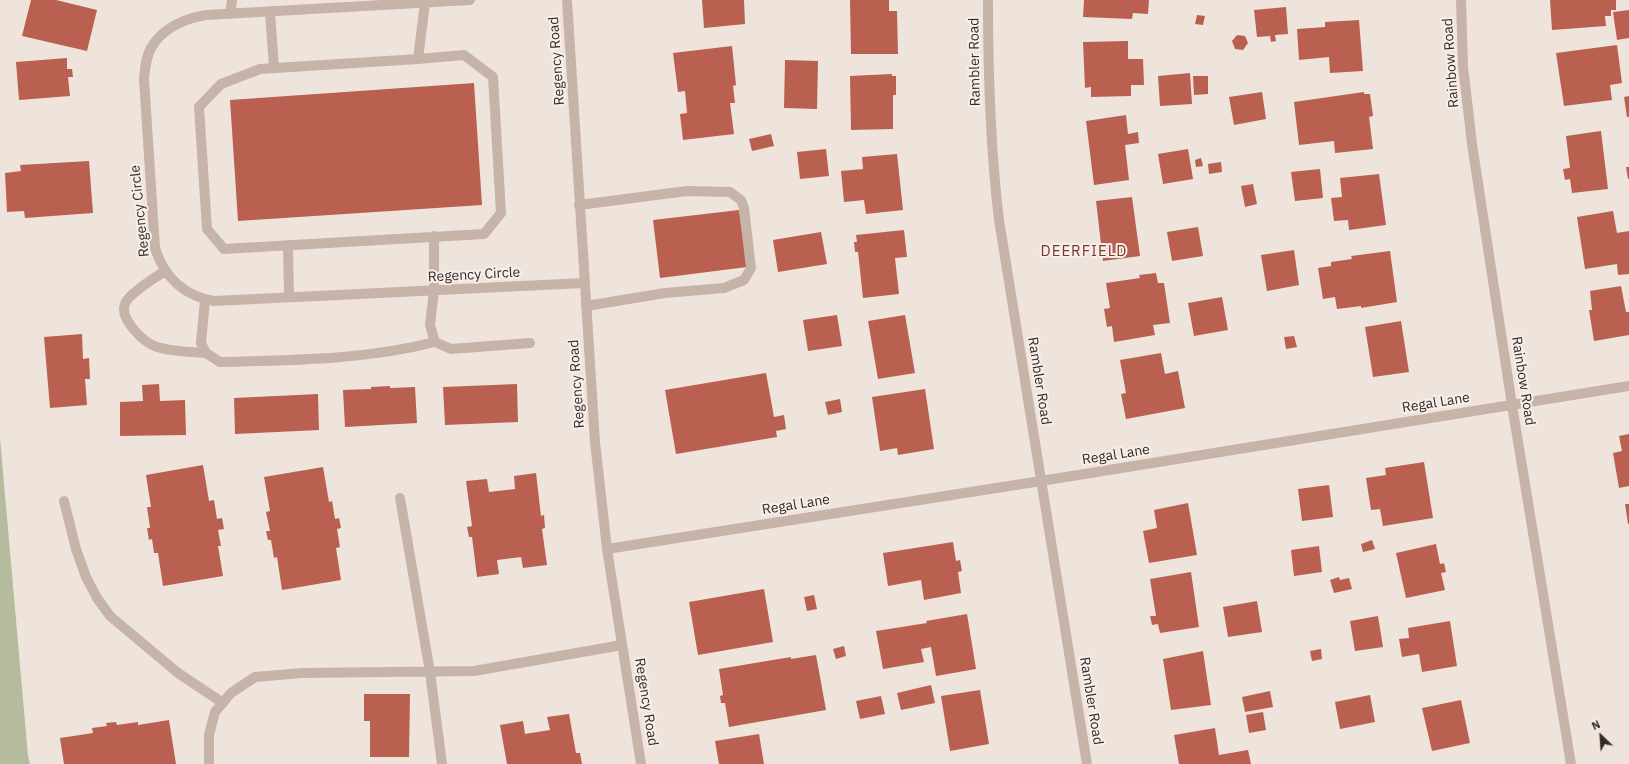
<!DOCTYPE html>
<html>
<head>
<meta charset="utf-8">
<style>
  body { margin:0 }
  #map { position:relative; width:1629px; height:764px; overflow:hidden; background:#efe4dc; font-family:"IBM Plex Sans",sans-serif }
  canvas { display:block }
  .north { position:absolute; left:1581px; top:716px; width:40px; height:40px; -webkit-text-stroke:3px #f7efe8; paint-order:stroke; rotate:335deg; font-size:11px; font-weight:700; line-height:16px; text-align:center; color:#342b28 }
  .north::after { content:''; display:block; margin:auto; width:14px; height:18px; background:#342b28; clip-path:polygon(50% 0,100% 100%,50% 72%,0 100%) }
</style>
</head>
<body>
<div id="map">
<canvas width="1629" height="764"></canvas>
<div class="north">N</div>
</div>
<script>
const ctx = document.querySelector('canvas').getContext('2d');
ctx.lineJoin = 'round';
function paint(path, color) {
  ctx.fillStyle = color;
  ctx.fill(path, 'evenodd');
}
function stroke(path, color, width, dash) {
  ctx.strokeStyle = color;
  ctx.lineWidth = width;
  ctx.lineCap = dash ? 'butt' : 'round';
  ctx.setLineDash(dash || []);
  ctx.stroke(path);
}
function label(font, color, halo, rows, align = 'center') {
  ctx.font = font + ' "IBM Plex Sans",sans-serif';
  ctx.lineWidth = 4;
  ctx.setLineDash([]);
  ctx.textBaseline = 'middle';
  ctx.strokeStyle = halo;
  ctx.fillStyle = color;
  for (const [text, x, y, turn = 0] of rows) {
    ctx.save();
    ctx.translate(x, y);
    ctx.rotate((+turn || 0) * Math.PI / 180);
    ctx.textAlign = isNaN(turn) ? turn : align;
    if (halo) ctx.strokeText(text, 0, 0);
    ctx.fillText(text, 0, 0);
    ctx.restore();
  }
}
paint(new Path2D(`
  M0,438l28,318 2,8h-30z`), '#b5bc9d');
paint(new Path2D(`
  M31,0h25l41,10 -10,41 -65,-15z
  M702,0h42l1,24 -41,4z
  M850,0h39v11h8l1,43h-47z
  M1084,0h65l-1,14 -15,-1 -1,6 -49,-2z
  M1550,0h66v10h-5v6h-6l1,10 -54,4z
  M1286,7l2,27 -13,1 1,6 -5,1 -1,-6 -13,1 -3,-27z
  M1629,10v28l-12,2 -4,-28z
  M1197,15l8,1 -2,9 -8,-1z
  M1359,20l4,51 -33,2 -1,-16 -30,3 -2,-31 28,-2v-5z
  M1237,35l8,1 3,7 -5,7 -8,-1 -3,-8z
  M1128,41v18h15l1,26h-13v11l-40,1v-10l-6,1 -2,-46z
  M1617,45l5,38 -12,2 2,15 -48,6 -8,-53z
  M732,46l4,39 -3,1 2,17h-5l4,31 -51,6 -3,-26 7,-1 -2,-22 -7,1 -5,-39z
  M67,58v11h5l1,8h-5l2,19 -51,4 -3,-38z
  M785,60l33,1 -1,48 -33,-1z
  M1190,73l2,31 -32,2 -2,-30z
  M892,74v2h4v19h-3v34l-42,1 -1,-54z
  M1193,76h15v18l-14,1z
  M474,83l8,122 -244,16 -8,-121z
  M1262,92l4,27 -32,6 -5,-28z
  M1364,92v2h6l3,22 -4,1 4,32 -38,4 -1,-12 -35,4 -5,-43z
  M1629,96v21h-2l-3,-20z
  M1126,115l2,19 10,-2 1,11 -14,2 4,35 -35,5 -8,-64z
  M1601,131l7,58 -36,4 -2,-14 -5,1 -2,-11 7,-1 -4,-32z
  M771,134l3,12 -22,5 -3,-12z
  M826,149l3,27 -29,3 -3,-27z
  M1188,149l5,30 -30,5 -5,-30z
  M897,154l6,56 -37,4 -2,-14 -20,2 -3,-31 22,-2 -1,-12z
  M1201,158l2,8 -7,1 -1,-7z
  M89,161l4,52 -68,5 -1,-7 -17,1 -2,-39 16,-2 -1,-6z
  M1221,162l1,10 -13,2 -1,-10z
  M1626,167h3v12h-1z
  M1320,169l3,29 -28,3 -4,-29z
  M1379,174l7,51 -37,5 -1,-10 -14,1 -3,-23 11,-1 -2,-19z
  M1253,184l4,20 -12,3 -4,-21z
  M1132,197l8,59 -37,5 -7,-60z
  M739,210l8,57 -87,11 -7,-58z
  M1613,211l4,22 12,-2v43l-11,1 -1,-11 -32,5 -8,-52z
  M1198,227l5,29 -31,5 -5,-29z
  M904,230l3,27 -12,1 4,36 -36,4 -5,-46h-3l-1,-10h3l-1,-7z
  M821,232l6,32 -49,8 -5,-32z
  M1294,250l5,35 -32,6 -6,-36z
  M1390,251l7,51 -36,6v-2l-24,3 -2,-12 -12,2 -5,-31 13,-2v-4l21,-3 -1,-3z
  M1156,273l2,10h6l6,40 -17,2 2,10 -41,7 -2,-16 -5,1 -3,-18 6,-1 -4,-25 34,-5 -1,-3z
  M1621,286l5,26h3v23l-35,6 -5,-31h3l-2,-19z
  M1222,297l6,33 -34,6 -6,-33z
  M837,315l5,31 -34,5 -5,-31z
  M905,315l10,58 -37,6 -10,-58z
  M1401,321l8,51 -36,5 -8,-50z
  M82,334l1,25 6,-1 1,21h-5l2,26 -37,3 -6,-71z
  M1294,336l3,11 -11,2 -2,-12z
  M1161,353l4,21 13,-3 7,37 -59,11 -5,-25 5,-1 -6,-33z
  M766,373l8,44 10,-2 2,14 -10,2 1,6 -101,17 -11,-64z
  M159,384l1,17 25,-1 1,35 -66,1v-34l23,-1 -1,-16z
  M517,384l1,38 -73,3 -2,-38z
  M390,386v2l25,-1 2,36 -72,4 -2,-37 28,-1v-2z
  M925,389l9,60 -36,6 -1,-7 -17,3 -8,-54z
  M318,394l1,36 -84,4 -1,-36z
  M840,399l2,13 -14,3 -3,-13z
  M1629,434v52l-10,2 -6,-35 9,-2 -3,-15z
  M1424,462l9,56 -50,8 -3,-17 -9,1 -5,-32 20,-3 -1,-7z
  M203,465l6,36 5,-1 3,19 5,-1 2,11 -6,1 3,16h-3l5,30 -60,10 -5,-33h-4l-2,-14 -3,1 -2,-12h3l-3,-21h4l-5,-32z
  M323,467l6,35 3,-1 3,18 4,-1 2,10 -4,1 3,18 -4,1 5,32 -59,10 -5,-33 -3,1 -3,-18h-3l-2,-9h4l-4,-19 4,-1 -6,-34z
  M536,473l5,43 3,-1 1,13 -3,1 5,36 -24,3 -2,-11 -24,3 2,14 -22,3 -5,-40h-3l-2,-10 5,-1 -6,-45 21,-2 2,13 26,-3 -1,-13z
  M1329,485l4,32 -31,4 -4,-32z
  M1188,503l9,52 -48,8 -6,-32 14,-3 -3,-18z
  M1625,504h4v20h-1z
  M1372,540l3,9 -12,3 -2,-8z
  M953,542l3,19 4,-1 2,11 -4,1 3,21 -37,7 -3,-20 -33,6 -5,-33z
  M1436,544l4,20 4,-1 2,9 -5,1 4,17 -39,8 -10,-45z
  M1319,546l3,26 -28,4 -3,-26z
  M1191,572l8,55 -39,6 -2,-9 -6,1 -2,-9h6l-6,-37z
  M1339,577l1,3 9,-2 3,11 -18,4 -4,-13z
  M764,589l9,53 -75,13 -9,-53z
  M814,595l3,14 -10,2 -3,-14z
  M1257,601l5,31 -34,5 -5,-30z
  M967,614l9,55 -40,7 -5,-29 -10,2 3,13 -41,7 -7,-38 51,-8 -1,-2z
  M1378,616l5,31 -28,4 -5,-30z
  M1450,621l7,45 -35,6 -3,-18 -17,3 -3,-18 10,-1 -1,-10z
  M844,646l2,10 -10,3 -3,-10z
  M1321,649l1,10 -10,2 -2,-10z
  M1203,651l8,54 -40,5 -8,-51z
  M816,655l10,55 -97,17 -4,-24h-4l-1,-7 3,-1 -4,-26 72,-12v2z
  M931,685l4,18 -34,7 -4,-17z
  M980,690l9,54 -39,7 -9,-55z
  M1270,691l3,16 -28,5 -3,-15z
  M364,694h46l-1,63h-39v-36h-6z
  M1370,695l5,27 -35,7 -5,-27z
  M881,696l4,18 -25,5 -4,-18z
  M1461,700l9,43 -38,8 -10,-43z
  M1263,712l3,18 -17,3 -3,-18z
  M569,714l7,39h4l2,11h-75l-7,-39 23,-4 2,13 25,-4 -3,-13z
  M169,720l7,44h-112l-4,-26 33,-5 -1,-5 15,-2 -1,-3 10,-1 1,3 21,-3v3z
  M1215,728l4,27 29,-5 3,14h-72l-5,-29z
  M759,734l5,30h-45l-4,-23z`), '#b96050');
stroke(new Path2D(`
  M470,0l-264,15c-20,3 -44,13 -55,33 -5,9 -6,20 -7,31l11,169c9,29 29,48 59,53l370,-18
  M567,0l28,442 12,107 34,215
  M988,0c0,74 2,146 11,220l88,544
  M1461,0l2,66 9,78 40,261 59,359
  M270,12l4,56
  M230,14l2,-14
  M418,59l46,-4 29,22 8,136 -17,21 -260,15 -17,-20 -8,-122 22,-23 39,-15 158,-10 7,-56
  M579,205l108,-14 43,1 11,8 3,8 7,60 -7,12 -20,8 -59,5 -79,13
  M434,236v54l-4,35 5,17 16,7 79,-6
  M288,245l1,52
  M165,271c-9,6 -37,23 -40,33 -6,15 19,39 32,43 16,5 33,5 49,6
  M205,300l-4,43 5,10 14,9c72,-2 145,-2 215,-20
  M400,498l30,174 12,92
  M64,501l12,48 10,28 11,21 13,18 68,57 45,30
  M607,549l434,-68 588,-95
  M209,764v-29l6,-23 16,-19 24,-16 47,-4 172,-2 148,-26`), '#c6b4a9', 10);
label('14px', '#342b28', '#f7efe8', [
  ["Regency Road",557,61,-94],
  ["Rambler Road",975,62,-91],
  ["Rainbow Road",1451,63,-94],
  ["Regency Circle",140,211,-96],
  ["Regency Circle",474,275,-3],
  ["Rambler Road",1039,381,81],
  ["Rainbow Road",1523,381,81],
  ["Regency Road",577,384,-94],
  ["Regal Lane",1436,403,-9],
  ["Regal Lane",1116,455,-9],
  ["Regal Lane",796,505,-9],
  ["Rambler Road",1091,701,81],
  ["Regency Road",646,702,81]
]);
ctx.letterSpacing = '1px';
label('15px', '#7a362a', '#f7efe8', [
  ["DEERFIELD",1084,252]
]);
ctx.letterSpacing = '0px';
</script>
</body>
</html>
